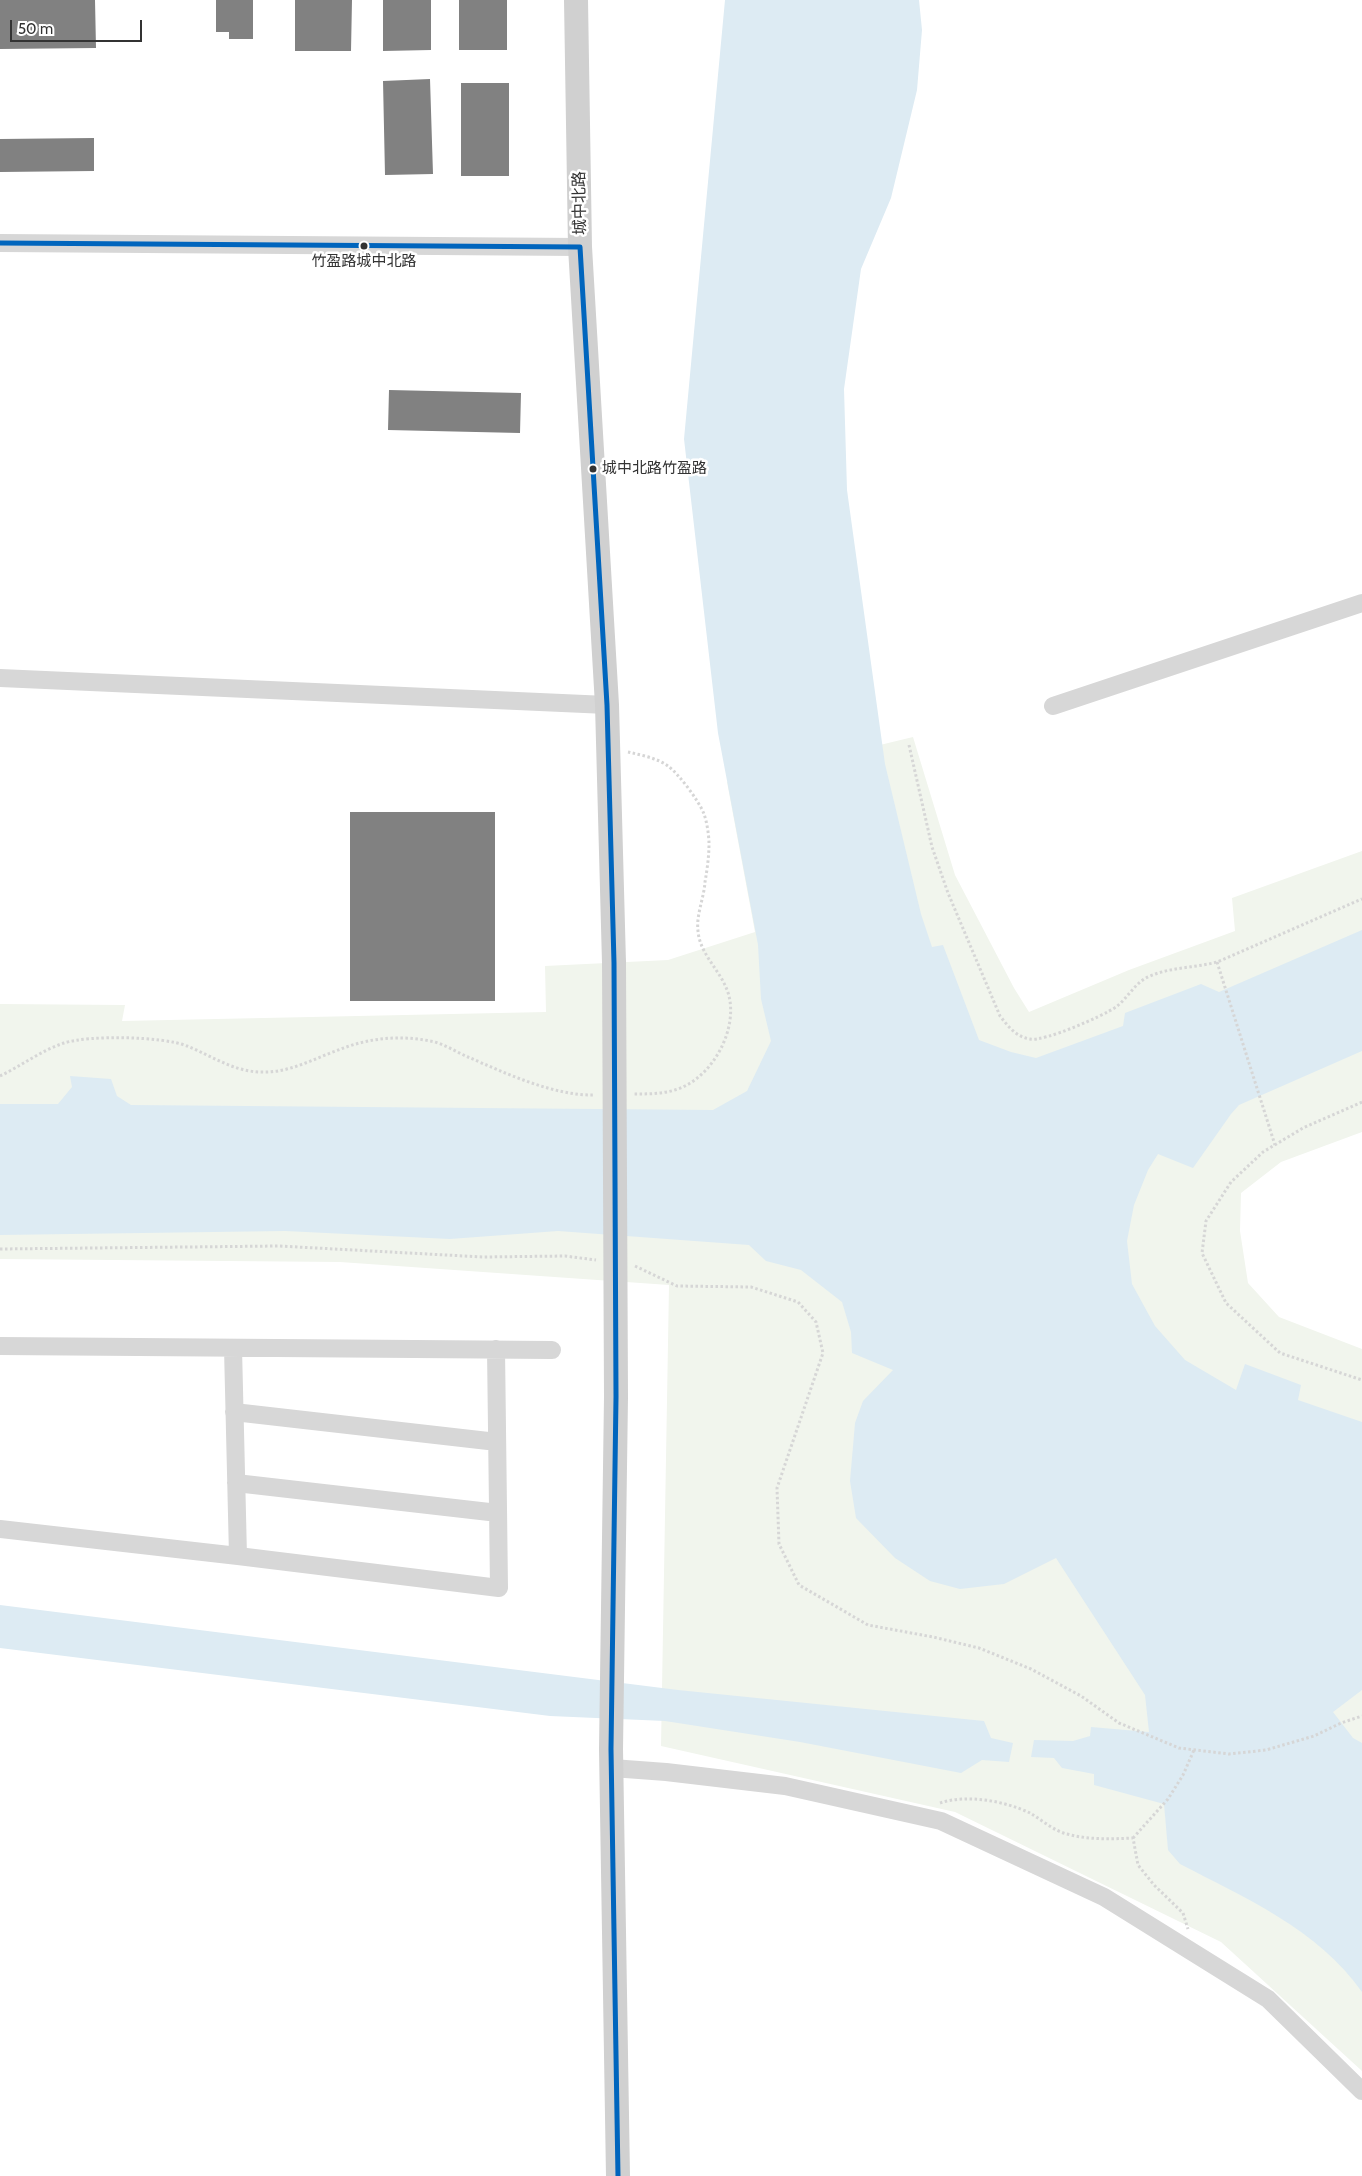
<!DOCTYPE html>
<html>
<head>
<meta charset="utf-8">
<style>
  body { margin:0 }
  #map { position:relative; width:1362px; height:2176px; overflow:hidden; background:#fff; font-family:Cabin,sans-serif }
  canvas { display:block }
  .scale { position:absolute; left:10px; top:20px; width:132px; height:22px; box-sizing:border-box; border:2px solid #333; border-top:0; padding-left:6px; font-size:15px; line-height:18px; white-space:nowrap; color:#333; -webkit-text-stroke:4px #fff; paint-order:stroke }
</style>
</head>
<body>
<div id="map">
<canvas width="1362" height="2176"></canvas>
<div class="scale">50 m</div>
</div>
<script>
const ctx = document.querySelector('canvas').getContext('2d');
ctx.lineJoin = 'round';
function paint(path, color) {
  ctx.fillStyle = color;
  ctx.fill(path, 'evenodd');
}
function stroke(path, color, width, dash) {
  ctx.strokeStyle = color;
  ctx.lineWidth = width;
  ctx.lineCap = dash ? 'butt' : 'round';
  ctx.setLineDash(dash || []);
  ctx.stroke(path);
}
function label(font, color, halo, rows, align = 'center') {
  ctx.font = font + ' Cabin,"Noto Sans SC",sans-serif';
  ctx.lineWidth = 5;
  ctx.setLineDash([]);
  ctx.textBaseline = 'middle';
  ctx.strokeStyle = halo;
  ctx.fillStyle = color;
  for (const [text, x, y, turn = 0] of rows) {
    ctx.save();
    ctx.translate(x, y);
    ctx.rotate((+turn || 0) * Math.PI / 180);
    ctx.textAlign = isNaN(turn) ? turn : align;
    if (halo) ctx.strokeText(text, 0, 0);
    ctx.fillText(text, 0, 0);
    ctx.restore();
  }
}
paint(new Path2D(`
  M913,737l42,138 59,113 15,24 100,-42 106,-39 -3,-33 130,-47v281l-81,30 -40,31 -1,38 8,52 31,34 83,32v722l-141,-129 -266,-130 -294,-66 8,-461 -329,-23 -340,-3v-255l125,1 -3,16 424,-9 -1,-46 123,-6 87,-28 -28,-150z`), '#f1f5ed');
paint(new Path2D(`
  M725,0h194l3,30 -5,60 -26,108 -30,71 -17,120 3,101 38,274 36,150 11,33 11,-2 36,95 32,12 25,6 87,-32 2,-13 76,-29 18,8 143,-62v121l-123,54 -8,9 -38,54 -35,-14 -10,16 -14,35 -7,36 5,43 23,42 30,34 51,30 9,-26 56,21 -3,15 64,22v268l-29,22 20,26 9,5v249c-44,-63 -117,-94 -182,-128l-12,-14 -4,-46 -70,-19v-11l-32,-6 -8,-10 -23,-1 3,-17 39,1 17,-5 1,-9 58,5 -4,-37 -89,-137 -52,26 -44,5 -30,-8 -35,-23 -39,-40 -6,-37 5,-58 8,-22 30,-31 -41,-17 -1,-21 -9,-30 -41,-32 -35,-9 -17,-16 -191,-14 -108,8 -165,-8 -285,4v-131h58l14,-17 -2,-11 41,3 6,17 14,9 582,5 34,-19 24,-50 -10,-42 -3,-54 -40,-212 -34,-294z
  M0,1605l678,85 306,31 7,17 22,5 -4,19 -27,-2 -21,13 -161,-31 -135,-21 -115,-5 -550,-68z`), '#ddebf3');
paint(new Path2D(`
  M0,0h95l1,48 -96,1z
  M216,0h37v39h-24v-7h-13z
  M295,0h57l-1,51h-56z
  M383,0h48v50l-48,1z
  M459,0h48v50h-48z
  M430,79l3,95 -48,1 -2,-94z
  M461,83h48v93h-48z
  M94,138v33l-94,1v-33z
  M389,390l132,3 -1,40 -132,-3z
  M350,812h145v189h-145z`), '#818181');
stroke(new Path2D(`
  M909,745l23,102 16,46 52,123c8,10 16,21 30,23 14,3 73,-23 86,-32 12,-9 19,-25 34,-31 21,-9 45,-8 67,-14l145,-63
  M628,752c13,3 29,6 40,14 11,8 31,35 36,48 3,8 5,22 5,30 0,13 -2,26 -4,38 -1,16 -9,33 -7,49 2,25 25,41 31,65 8,33 -14,75 -44,90 -16,8 -34,8 -52,8
  M1217,962l58,183
  M0,1076c21,-10 42,-26 64,-33 25,-8 98,-7 123,3 25,10 47,26 75,26 28,1 53,-14 79,-23 28,-11 59,-14 89,-8 13,2 26,11 38,16 37,16 86,39 126,38
  M1362,1102l-59,26 -40,24 -32,30 -25,39 -4,32 24,50 54,50 82,27
  M0,1249l279,-3 204,11 82,-1 31,4
  M635,1266l42,20 74,1 47,15 18,20 7,31 -46,135 2,56 20,41 69,40 65,12 46,11 52,21 50,27 38,27 60,25 50,6 37,-4 48,-14 27,-13 21,-7
  M940,1803c26,-9 65,-2 90,10 12,7 24,18 37,21 22,6 43,5 66,4l5,27 16,20 29,28 5,16
  M1133,1838l35,-39 15,-24 11,-25`), '#d6d6d6', 3, [2.5, 2.5]);
stroke(new Path2D(`
  M0,243l580,4
  M0,678l607,27
  M1053,706l309,-103
  M0,1346l552,4
  M233,1348l5,208
  M234,1412l263,30
  M236,1483l262,30
  M0,1529l238,27 261,32 -3,-239
  M612,1768l54,4 119,14 156,35 163,76 164,102 94,92`), '#d7d7d7', 18);
stroke(new Path2D(`
  M576,0l4,247 27,458 7,258
  M616,1397l-5,352 7,427`), '#d0d0d0', 24);
stroke(new Path2D(`
  M614,963l2,434`), '#d0d0d0', 24);
stroke(new Path2D(`
  M0,243l580,4
  M580,247l27,458 7,258 2,434 -5,352 7,427`), '#0065bd', 5);
for (const [x, y, r, color] of [
  [364,246,4.5,"#333"],
  [593,469,4.5,"#333"]
]) {
  const dot = new Path2D();
  dot.arc(x, y, r, 0, 2 * Math.PI);
  ctx.fillStyle = color;
  ctx.fill(dot);
  stroke(dot, '#fff', 2);
}
label('15px', '#333', '#fff', [
  ["竹盈路城中北路",364,262],
  ["城中北路竹盈路",602,469,"left"]
]);
label('16px', '#333', '#fff', [
  ["城中北路",580,203,-91]
]);
</script>
</body>
</html>
